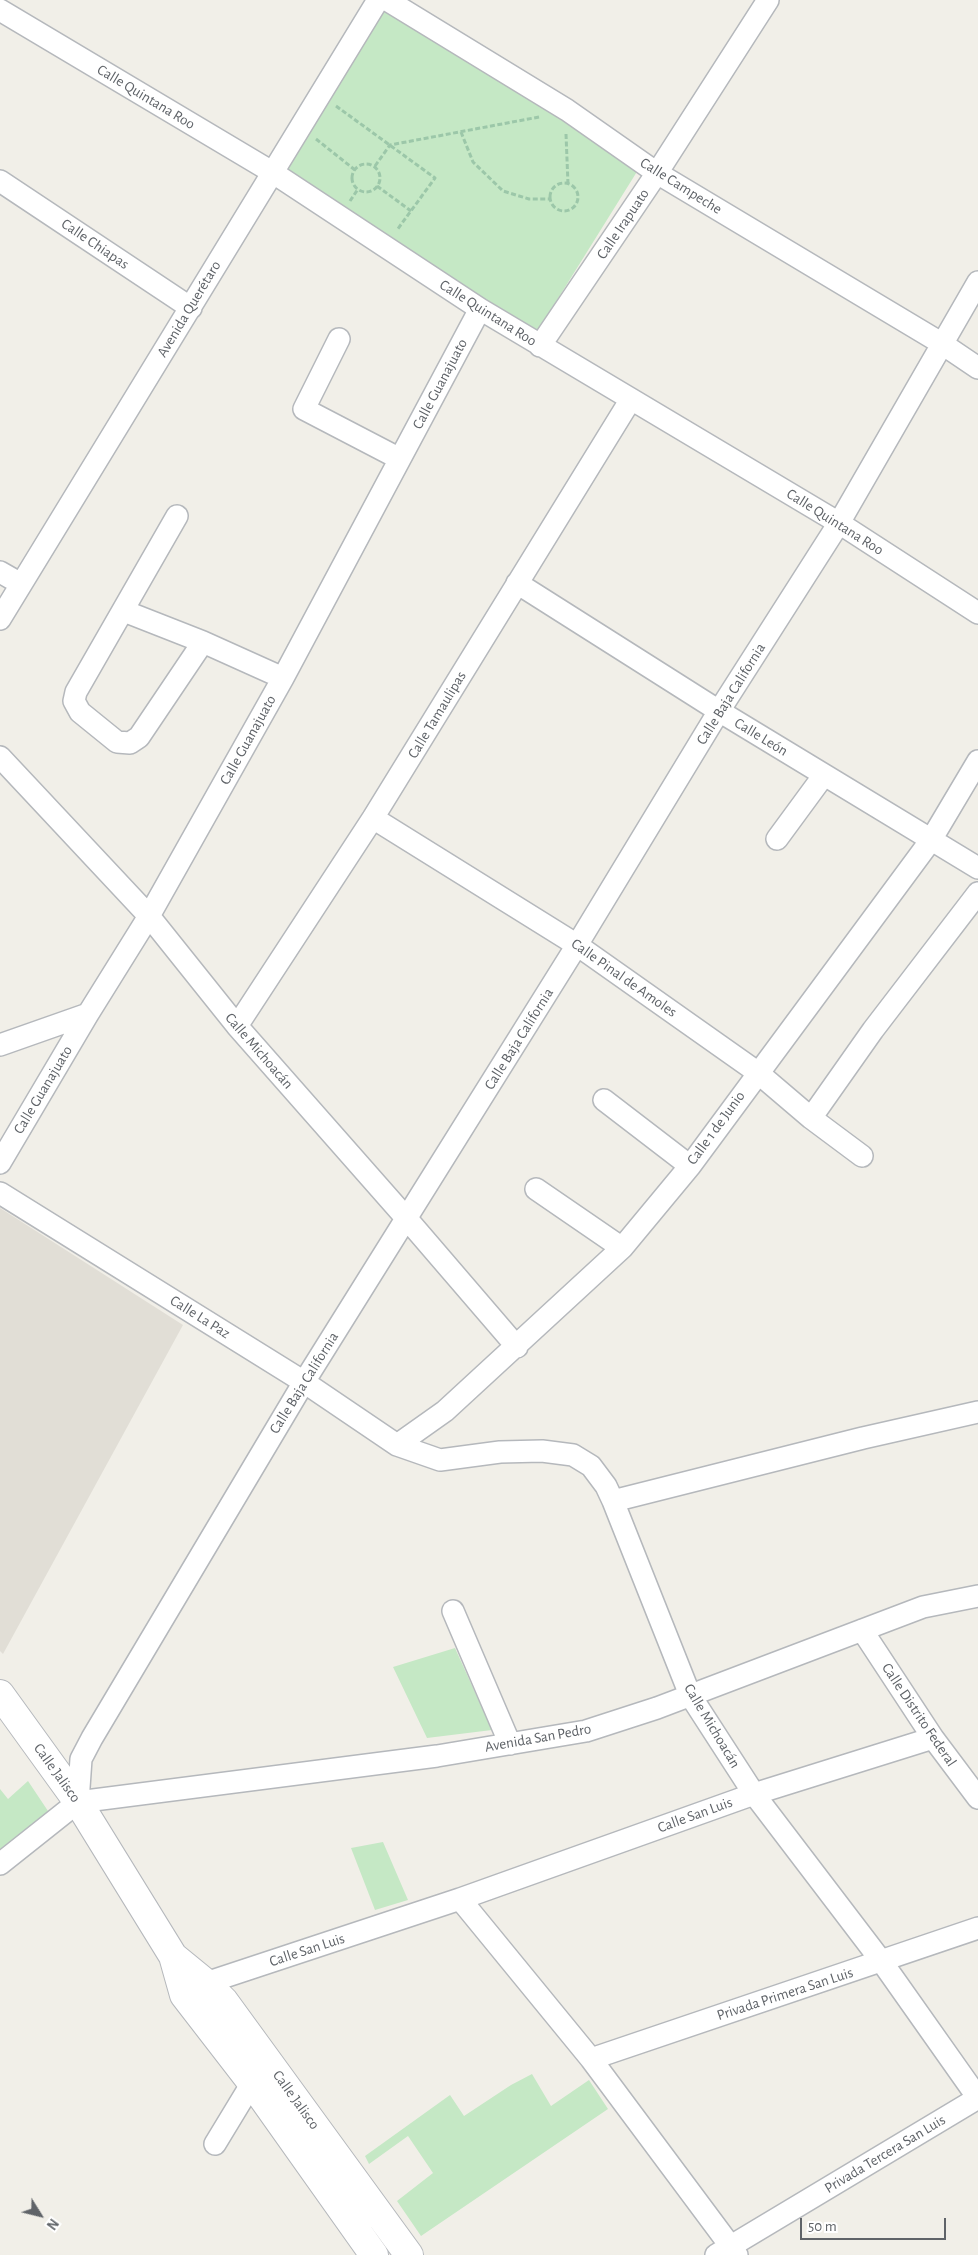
<!DOCTYPE html>
<html>
<head>
<meta charset="utf-8">
<style>
  body { margin:0 }
  #map { position:relative; width:978px; height:2255px; overflow:hidden; background:#f1efe8; font-family:"Alegreya Sans",sans-serif }
  canvas { display:block }
  .north { position:absolute; left:15px; top:2190px; width:50px; height:50px; -webkit-text-stroke:4px #fff; paint-order:stroke; rotate:126deg; font-size:14px; font-weight:700; line-height:20px; text-align:center; color:#5f6368 }
  .north::after { content:''; display:block; margin:auto; width:18px; height:22px; background:#5f6368; clip-path:polygon(50% 0,100% 100%,50% 72%,0 100%) }
  .scale { position:absolute; left:800px; top:2218px; width:146px; height:22px; box-sizing:border-box; border:2px solid #5f6368; border-top:0; padding-left:6px; font-size:15px; line-height:18px; white-space:nowrap; color:#5f6368; -webkit-text-stroke:4px #fff; paint-order:stroke }
</style>
</head>
<body>
<div id="map">
<canvas width="978" height="2255"></canvas>
<div class="north">N</div>
<div class="scale">50 m</div>
</div>
<script>
const ctx = document.querySelector('canvas').getContext('2d');
ctx.lineJoin = 'round';
function paint(path, color) {
  ctx.fillStyle = color;
  ctx.fill(path, 'evenodd');
}
function stroke(path, color, width, dash) {
  ctx.strokeStyle = color;
  ctx.lineWidth = width;
  ctx.lineCap = dash ? 'butt' : 'round';
  ctx.setLineDash(dash || []);
  ctx.stroke(path);
}
function label(font, color, halo, rows, align = 'center') {
  ctx.font = font + ' "Alegreya Sans",sans-serif';
  ctx.lineWidth = 4;
  ctx.setLineDash([]);
  ctx.textBaseline = 'middle';
  ctx.strokeStyle = halo;
  ctx.fillStyle = color;
  for (const [text, x, y, turn = 0] of rows) {
    ctx.save();
    ctx.translate(x, y);
    ctx.rotate((+turn || 0) * Math.PI / 180);
    ctx.textAlign = isNaN(turn) ? turn : align;
    if (halo) ctx.strokeText(text, 0, 0);
    ctx.fillText(text, 0, 0);
    ctx.restore();
  }
}
paint(new Path2D(`
  M0,1208l183,117 -180,329 -3,-3z`), '#e1ded6');
paint(new Path2D(`
  M381,0l262,162 -109,175 -258,-165z
  M455,1648l37,82 -65,8 -34,-71z
  M28,1781l24,36 -52,39v-67l8,10z
  M383,1842l25,58 -33,10 -24,-62z
  M532,2074l19,32 38,-26 19,29 -187,127 -24,-35 36,-28 -25,-37 -39,28 -4,-8 85,-61 14,21 47,-31z`), '#c5e8c5');
const minor = new Path2D(`
  M387,0l180,110 90,63 284,170 37,25
  M0,10l272,162 208,137 359,214 139,90
  M0,181l191,127
  M339,339l-35,70 96,50
  M540,346l117,-173 111,-173
  M177,516l-101,176 -2,9 6,11 37,30 13,1 9,-6 64,-95
  M0,572l21,12
  M517,583l202,128 259,157
  M124,611l79,31 80,36
  M0,619l378,-619
  M0,757l149,159 88,110 170,193 110,128
  M373,818l204,127 180,127 54,46 51,38
  M777,839l47,-64
  M237,1026l136,-208 258,-419
  M0,1045l88,-31
  M604,1100l86,66
  M811,1118l62,-88 105,-137
  M0,1163l88,-149 61,-98 134,-238 197,-369
  M536,1189l86,59
  M0,1193l304,189 93,63 43,15 60,-8 42,-1 31,4 18,11 15,20 7,15 77,194 64,99 128,168 96,136
  M397,1445l48,-34 177,-163 68,-82 241,-326 47,-79
  M613,1501l250,-63 115,-26
  M453,1611l57,133
  M862,1630l71,108 45,60
  M78,1802l3,-43 11,-21 212,-356 273,-437 142,-234 120,-188 139,-241
  M78,1802l359,-46 149,-25 71,-23 266,-101 55,-11
  M0,1864l78,-62
  M460,1899l131,160 146,196
  M195,1989l11,-6 254,-84 294,-105 179,-56
  M591,2059l387,-131
  M215,2144l37,-61
  M716,2255l262,-157`);
const tertiary = new Path2D(`
  M0,1694l78,108 95,154 11,39 68,88 122,172
  M173,1956l33,27 18,18 185,254`);
stroke(minor, '#b5b8bc', 24);
stroke(tertiary, '#b5b8bc', 30);
stroke(new Path2D(`
  M336,106l99,72 -38,52
  M461,132l12,30 30,29 26,8h21
  M566,134l2,50
  M316,139l39,31
  M352 178a14 14 0 1 1 28 0a14 14 0 1 1-28 0Z
  M375,166l15,-21 149,-28
  M550 197a14 14 0 1 1 28 0a14 14 0 1 1-28 0Z
  M377,186l34,25
  M350,201l8,-12`), '#9cc7a9', 3, [5, 2.5]);
stroke(minor, '#fff', 21);
stroke(tertiary, '#fff', 28);
label('15px', '#5f6368', '#fff', [
  ["Calle Quintana Roo",146,97,31],
  ["Calle Campeche",681,186,32],
  ["Calle Irapuato",623,224,-56],
  ["Calle Chiapas",95,244,34],
  ["Avenida Querétaro",189,309,-59],
  ["Calle Quintana Roo",488,313,32],
  ["Calle Guanajuato",440,384,-62],
  ["Calle Quintana Roo",835,522,32],
  ["Calle Baja California",731,694,-58],
  ["Calle Tamaulipas",437,715,-59],
  ["Calle León",761,737,31],
  ["Calle Guanajuato",248,740,-61],
  ["Calle Pinal de Amoles",624,978,35],
  ["Calle Baja California",519,1039,-58],
  ["Calle Michoacán",259,1051,49],
  ["Calle Guanajuato",43,1090,-59],
  ["Calle 1 de Junio",716,1128,-54],
  ["Calle La Paz",200,1317,32],
  ["Calle Baja California",304,1383,-58],
  ["Calle Distrito Federal",919,1715,56],
  ["Calle Michoacán",712,1726,59],
  ["Avenida San Pedro",538,1738,-10],
  ["Calle Jalisco",57,1773,54],
  ["Calle San Luis",695,1815,-20],
  ["Calle San Luis",307,1950,-18],
  ["Privada Primera San Luis",785,1994,-18],
  ["Calle Jalisco",296,2100,54],
  ["Privada Tercera San Luis",885,2154,-31]
]);
</script>
</body>
</html>
